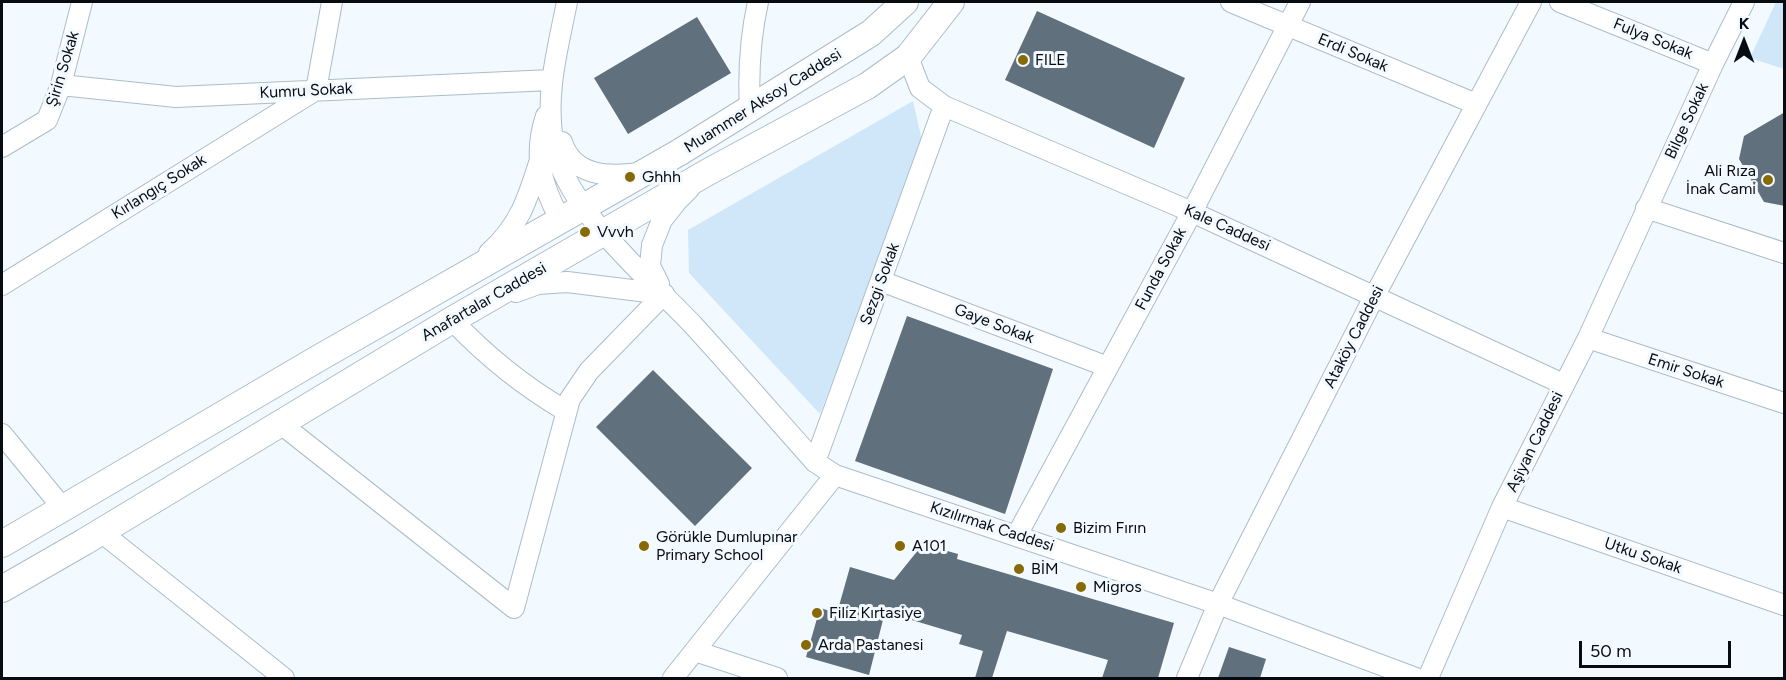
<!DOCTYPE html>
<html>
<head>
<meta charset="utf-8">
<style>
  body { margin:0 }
  #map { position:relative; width:1786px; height:680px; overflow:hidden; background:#f2f9ff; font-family:Figtree,sans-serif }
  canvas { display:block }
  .frame { position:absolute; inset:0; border:3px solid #070c11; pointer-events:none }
  .north { position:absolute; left:1714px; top:12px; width:60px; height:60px; -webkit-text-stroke:4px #f2f9ff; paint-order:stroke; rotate:0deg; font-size:16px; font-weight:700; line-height:24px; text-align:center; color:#070c11 }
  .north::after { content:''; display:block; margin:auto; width:21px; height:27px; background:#070c11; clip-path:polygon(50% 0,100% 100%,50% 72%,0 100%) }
  .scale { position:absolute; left:1579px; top:641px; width:152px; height:27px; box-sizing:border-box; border:3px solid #070c11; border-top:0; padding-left:8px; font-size:18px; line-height:21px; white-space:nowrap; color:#070c11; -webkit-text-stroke:4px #f2f9ff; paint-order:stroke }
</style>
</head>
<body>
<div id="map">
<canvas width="1786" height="680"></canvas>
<div class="frame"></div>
<div class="north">K</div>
<div class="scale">50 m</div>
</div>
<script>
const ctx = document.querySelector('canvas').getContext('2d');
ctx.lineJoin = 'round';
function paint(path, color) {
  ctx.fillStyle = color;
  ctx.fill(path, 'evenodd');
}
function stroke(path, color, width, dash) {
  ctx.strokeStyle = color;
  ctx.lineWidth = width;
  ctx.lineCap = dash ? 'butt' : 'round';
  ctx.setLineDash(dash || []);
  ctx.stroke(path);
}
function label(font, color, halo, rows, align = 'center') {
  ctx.font = font + ' Figtree,sans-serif';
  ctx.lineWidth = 6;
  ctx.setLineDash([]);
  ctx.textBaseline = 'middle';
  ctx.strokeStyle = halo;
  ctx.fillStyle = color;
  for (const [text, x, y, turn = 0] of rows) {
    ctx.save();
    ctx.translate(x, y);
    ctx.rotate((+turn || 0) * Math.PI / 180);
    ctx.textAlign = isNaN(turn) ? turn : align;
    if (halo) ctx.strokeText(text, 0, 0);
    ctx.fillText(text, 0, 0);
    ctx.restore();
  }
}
paint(new Path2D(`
  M1776,2h8v67l-34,-11z
  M913,101l10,44 -103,269 -131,-141 -1,-43z`), '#cfe7f9');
paint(new Path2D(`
  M1037,11l148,67 -31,70 -149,-68z
  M697,17l34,56 -103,61 -34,-56z
  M1785,112v94l-21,-4 -25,-43 5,-23z
  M907,316l146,53 -48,145 -150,-53z
  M653,370l99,98 -57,58 -99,-99z
  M923,544l35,10 -1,5 217,64 -16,55h-56l6,-18 -101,-29 -15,47h-17l8,-27 -24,-7 3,-9 -77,-23 -16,63 -63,-18 14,-49 17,5 13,-46 44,13z
  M1229,647l37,12 -6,19h-42z`), '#60707c');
const minor = new Path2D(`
  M567,2c-9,46 -22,91 -14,139 12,69 94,135 141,185 41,45 81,91 121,136l20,13 383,129 198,74
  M1231,2l245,102
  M1560,2l153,62
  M908,57l12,31 24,18 248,106 371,172
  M61,85l115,12 375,-17
  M750,109c-2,-37 0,-71 8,-107
  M546,116c-13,39 -5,68 14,103
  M562,142c11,35 47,35 78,31
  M2,147l45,-27 14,-35 21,-83
  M1646,208l138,45
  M489,253c30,-27 38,-52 50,-90
  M881,281l227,86
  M659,284l-9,-18 2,-21 10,-25 15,-19 12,-12
  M2,285l314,-195 16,-88
  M516,292l22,-8 29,-2 97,12
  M464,315l-12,5c35,37 71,66 114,91
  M1588,338l196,65
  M281,424l233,184 56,-209 19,-28 75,-77
  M2,434l60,73
  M815,462l129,-356
  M1502,507l282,98
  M101,532l183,146
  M1017,535l175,-323 108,-210
  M695,651l82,27
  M673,678l162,-203
  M1187,678l31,-74 157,-309 156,-293
  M1428,678l74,-171 86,-169 125,-274 31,-62`);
const major = new Path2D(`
  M2,544l317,-186 361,-206 191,-119 34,-31
  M2,589l82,-47 368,-222 256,-148 159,-86 41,-29 43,-55`);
stroke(minor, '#abbdca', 22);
stroke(major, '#abbdca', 28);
stroke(minor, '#fff', 20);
stroke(major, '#fff', 26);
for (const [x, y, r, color] of [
  [1023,60,6,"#866a06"],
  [630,177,6,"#866a06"],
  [1768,180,6,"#866a06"],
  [585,232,6,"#866a06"],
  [1061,528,6,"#866a06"],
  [644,546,6,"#866a06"],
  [900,546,6,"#866a06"],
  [1019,569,6,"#866a06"],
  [1081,587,6,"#866a06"],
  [817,613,6,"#866a06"],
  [806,645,6,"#866a06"]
]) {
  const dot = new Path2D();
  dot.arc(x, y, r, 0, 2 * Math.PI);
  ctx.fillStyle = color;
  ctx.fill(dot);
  stroke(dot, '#f2f9ff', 2);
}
label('16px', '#070c11', '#f2f9ff', [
  ["Fulya Sokak",1653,39,22],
  ["Erdi Sokak",1353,53,23],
  ["Şirin Sokak",63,69,-73],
  ["Kumru Sokak",306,91,-3],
  ["Muammer Aksoy Caddesi",763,101,-32],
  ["Bilge Sokak",1687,121,-65],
  ["Kırlangıç Sokak",159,187,-32],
  ["Kale Caddesi",1227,228,24],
  ["Funda Sokak",1161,269,-62],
  ["Sezgi Sokak",880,284,-70],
  ["Anafartalar Caddesi",484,302,-30],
  ["Gaye Sokak",994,324,21],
  ["Ataköy Caddesi",1354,337,-63],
  ["Emir Sokak",1686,371,18],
  ["Aşiyan Caddesi",1535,442,-64],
  ["Kızılırmak Caddesi",992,527,18],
  ["Utku Sokak",1643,556,19]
]);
label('16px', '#070c11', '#f2f9ff', [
  ["FILE",1035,60],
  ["Ali Rıza",1756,171,"right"],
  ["İnak Cami",1756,189,"right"],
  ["Ghhh",642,177],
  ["Vvvh",597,232],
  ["Bizim Fırın",1073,528],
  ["Görükle Dumlupınar",656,537],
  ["Primary School",656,555],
  ["A101",912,546],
  ["BİM",1031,569],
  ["Migros",1093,587],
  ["Filiz Kırtasiye",829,613],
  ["Arda Pastanesi",818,645]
], 'left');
</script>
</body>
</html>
